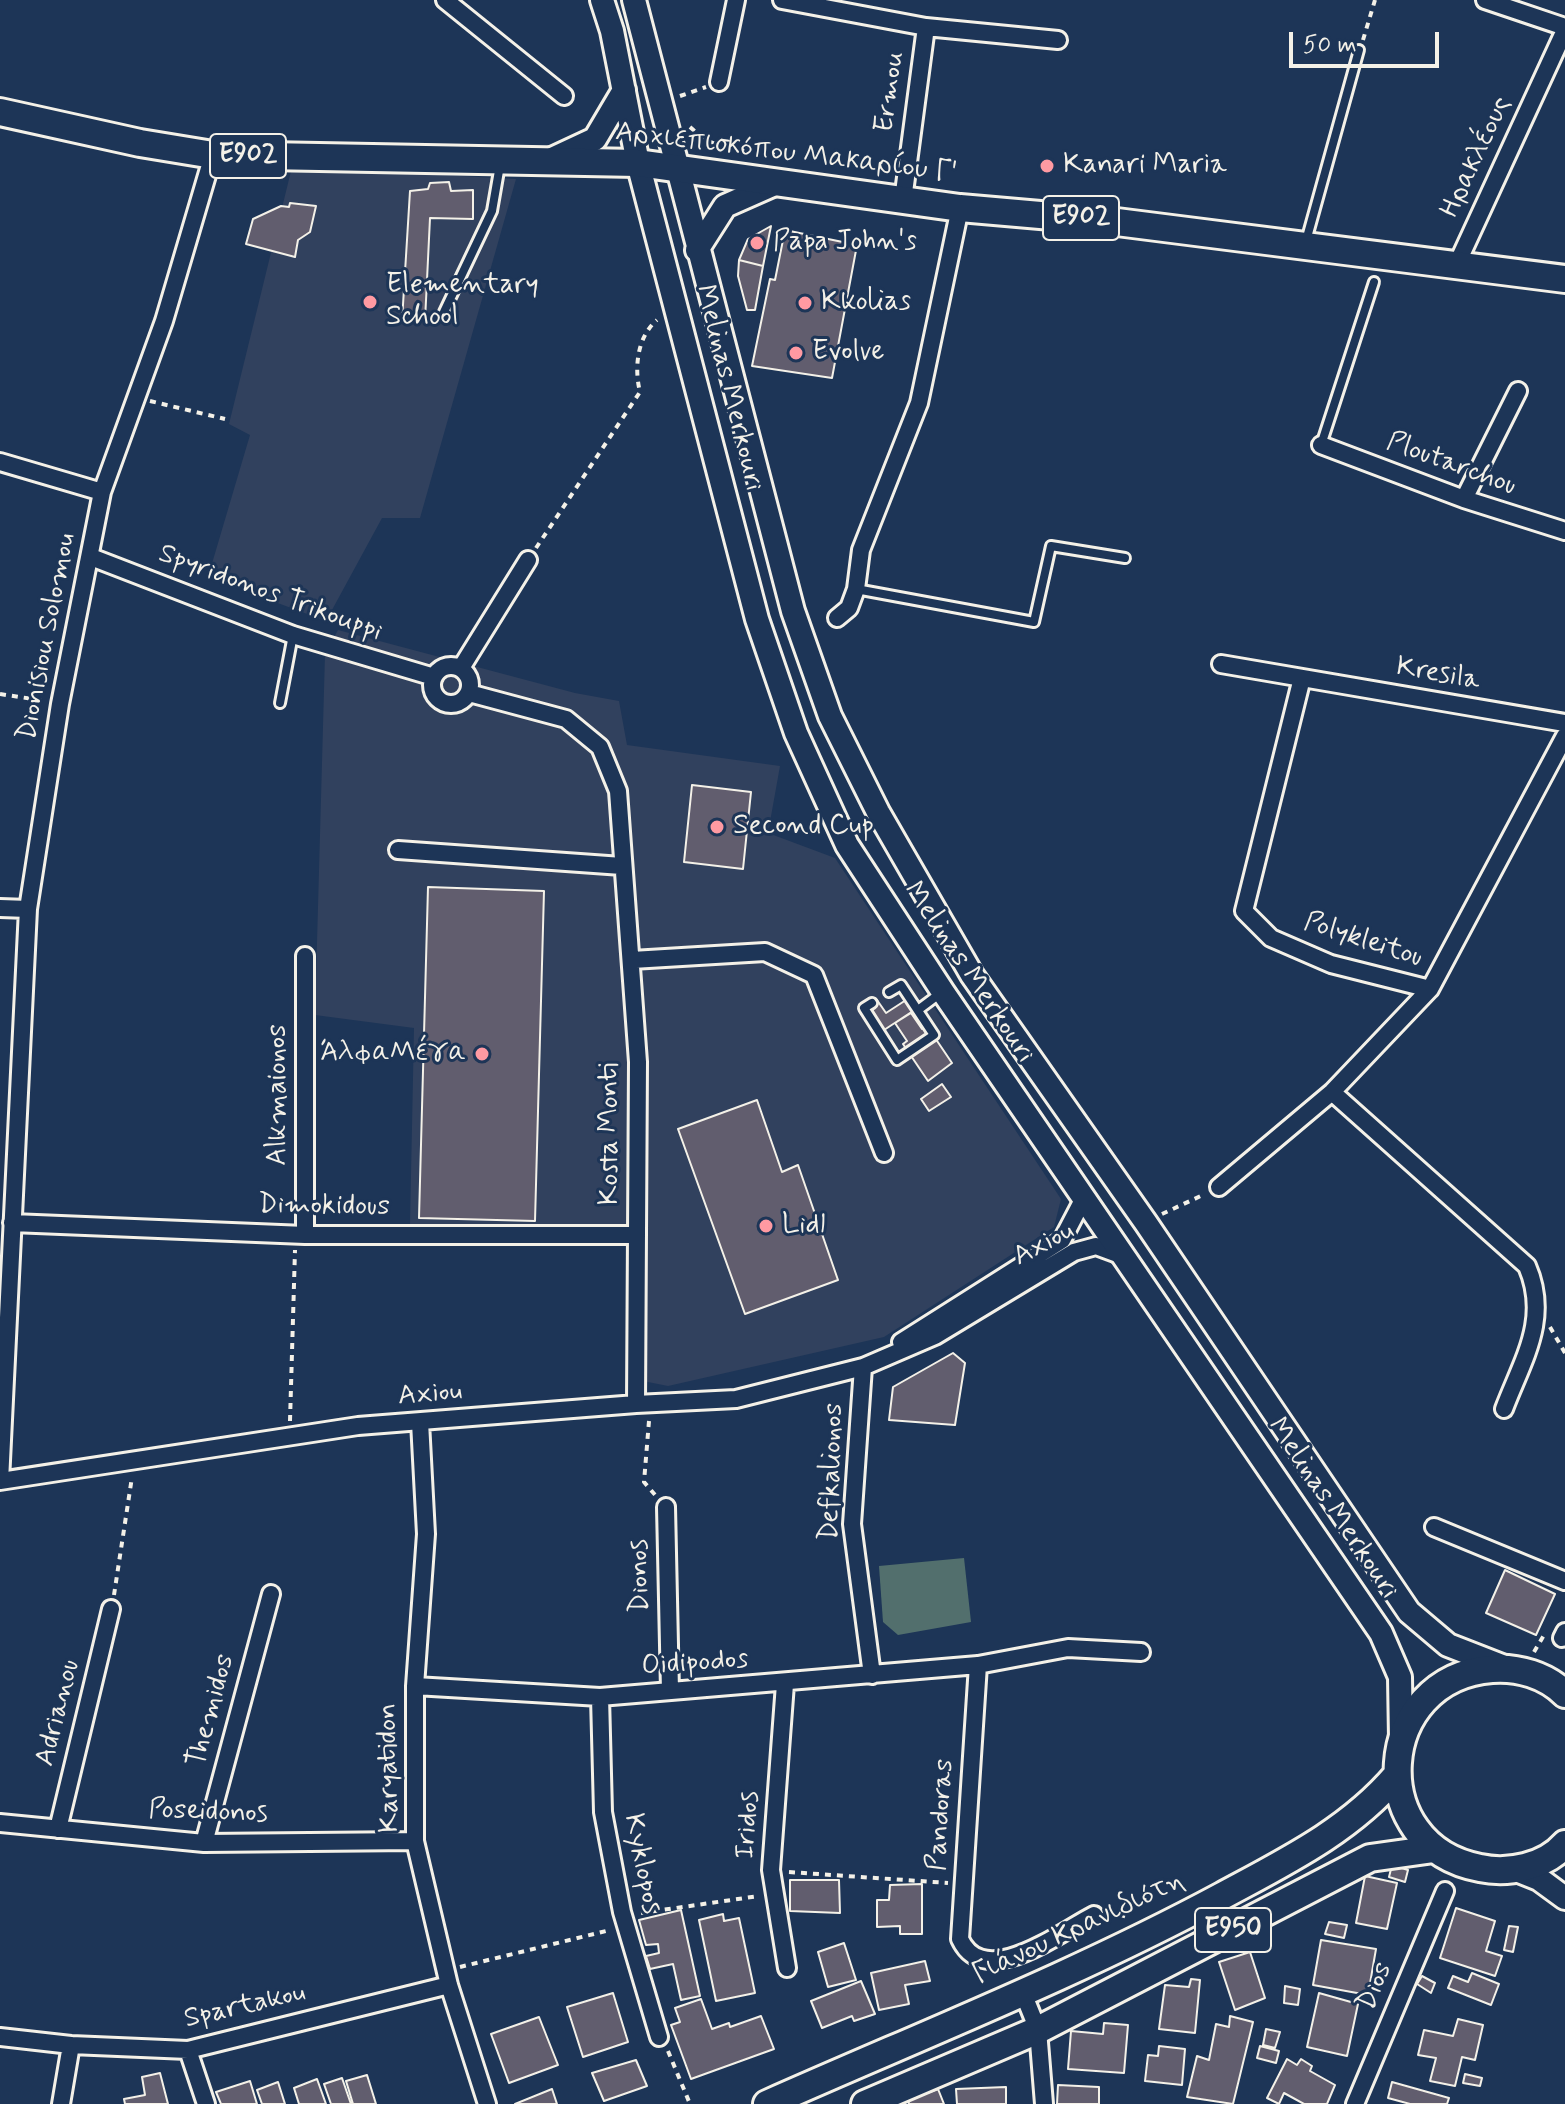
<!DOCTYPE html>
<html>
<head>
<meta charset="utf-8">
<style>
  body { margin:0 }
  #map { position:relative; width:1565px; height:2104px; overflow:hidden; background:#1d3557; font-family:Mynerve,sans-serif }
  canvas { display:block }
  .scale { position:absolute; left:1289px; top:32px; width:150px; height:36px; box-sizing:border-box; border:4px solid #f4f1e8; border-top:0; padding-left:10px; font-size:24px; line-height:28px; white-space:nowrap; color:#f4f1e8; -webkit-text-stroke:6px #1d3557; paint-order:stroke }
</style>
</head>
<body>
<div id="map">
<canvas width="1565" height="2104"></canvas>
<div class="scale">50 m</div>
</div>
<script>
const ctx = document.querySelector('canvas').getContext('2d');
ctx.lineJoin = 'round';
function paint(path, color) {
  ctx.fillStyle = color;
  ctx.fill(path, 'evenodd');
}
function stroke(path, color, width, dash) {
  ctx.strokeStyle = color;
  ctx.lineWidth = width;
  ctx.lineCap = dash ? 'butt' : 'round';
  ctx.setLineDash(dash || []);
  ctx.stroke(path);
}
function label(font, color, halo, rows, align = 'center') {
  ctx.font = font + ' Mynerve,sans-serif';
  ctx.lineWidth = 6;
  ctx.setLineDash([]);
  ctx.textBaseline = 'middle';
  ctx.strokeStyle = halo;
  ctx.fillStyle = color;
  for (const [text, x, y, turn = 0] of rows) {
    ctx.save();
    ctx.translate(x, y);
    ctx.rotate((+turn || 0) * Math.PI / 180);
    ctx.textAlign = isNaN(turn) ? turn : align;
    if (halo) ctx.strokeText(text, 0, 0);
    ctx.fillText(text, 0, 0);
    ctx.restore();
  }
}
paint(new Path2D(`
  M292,167l224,12 -96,339h-38l-56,103 -118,-44 42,-142 -21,-11z
  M338,630l237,63 44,8 8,44 153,21 -12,67 67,25 226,341 -7,28 -170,110 -216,49 -25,-5 4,-157h-237l4,-196 -99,-13 10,-361z`), '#31415e');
paint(new Path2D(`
  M964,1558l7,64 -73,13 -15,-13 -4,-56z`), '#526f6d');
const building = new Path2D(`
  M449,182l2,9 22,-1v29l-43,-1 -5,103h-23l8,-130 18,-2 2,-6z
  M290,203l26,3 -6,26 -12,8 -3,17 -49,-13 7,-25 28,-13 8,1z
  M771,226l-8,40 -24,-6 9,-21z
  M785,230l72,15 -25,133 -80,-12 18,-87 5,1z
  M739,260l24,6 -8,44h-8l-9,-34z
  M692,785l59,7 -8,77 -59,-7z
  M428,887l116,4 -9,330 -116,-3z
  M877,1000l9,13 20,-13 7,11 -32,21 -16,-24z
  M911,1013l11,16 5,-3 25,37 -24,18 -25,-37 4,-3 -12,-18z
  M942,1084l9,13 -22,14 -8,-12z
  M757,1100l25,72 16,-7 40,115 -93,34 -67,-185z
  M953,1353l12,10 -10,62 -66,-5 4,-33z
  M1505,1570l50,24 -19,41 -50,-22z
  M1392,1865l16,5 -3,12 -16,-5z
  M1365,1876l32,7 -10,46 -31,-6z
  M790,1880h49l1,33 -50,-2z
  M922,1884v50h-22v-8l-23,1v-27h12l1,-15z
  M1456,1908l39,13 -9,30 16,5 -7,20 -55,-18z
  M681,1910l19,86 -19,4 -8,-36 -23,5 -4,-13 13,-3 -1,-9 -12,1 -7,-25z
  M723,1914l1,7 15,-3 16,75 -39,8 -17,-81z
  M1329,1922l18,3 -3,13 -19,-4z
  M1509,1926l9,1 -5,25 -9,-2z
  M1321,1940l55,9 -8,46 -55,-10z
  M844,1943l12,37 -28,7 -10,-35z
  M1250,1952l15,46 -30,12 -16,-48z
  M925,1961l5,20 -25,4 4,19 -30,6 -8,-37z
  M1472,1973l27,11 -8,21 -43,-17 5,-12 15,6z
  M1422,1976l13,7 -4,10 -14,-9z
  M1191,1979l9,1 -5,53 -36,-4 6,-44 24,2z
  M861,1981l14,33 -21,7 -2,-5 -30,12 -11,-27z
  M1285,1986l15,3 -2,16 -14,-2z
  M613,1993l15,49 -45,15 -16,-50z
  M1319,1993l39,11 -11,52 -40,-9z
  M701,1999l11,30 17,-6 1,4 31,-11 13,33 -83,30 -20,-54 9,-3 -5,-14z
  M1230,2016l23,6 -20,82 -46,-7 10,-41 12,4 7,-36 13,3z
  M539,2017l19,48 -49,18 -18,-49z
  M1458,2019l25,6 -8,35 -13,-3 -7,29 -25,-5 6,-23 -18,-3 6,-25 29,6z
  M1104,2023l24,2 -4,48 -56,-4 3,-38 32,3z
  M1266,2029l14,3 -5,16 -12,-3z
  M1159,2046l26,3 -3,36 -37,-4 3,-26 10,1z
  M1260,2046l19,5 -3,12 -19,-5z
  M1287,2059l10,6 4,-6 11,7 -2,5 25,14 -8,19h-23l-20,-11 -5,11 -12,-6z
  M636,2060l11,26 -43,15 -12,-28z
  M160,2073l8,31h-43l-1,-5 21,-4 -3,-18z
  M1465,2074l17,4 -2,8 -17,-3z
  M367,2075l9,29h-23l-7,-23z
  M342,2078l9,26h-20l-7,-20z
  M317,2079l9,25h-27l-5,-16z
  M250,2081l7,23h-36l-5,-12z
  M278,2082l7,22h-23l-5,-14z
  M1392,2082l57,16 -2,6h-37l-22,-6z
  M1058,2085l41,2v17h-42z
  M1006,2087v17h-49l-1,-15z
  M552,2089l5,15h-42z
  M938,2089l6,15h-35l-1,-4z`);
paint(building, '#615d6e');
stroke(building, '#f4f1e8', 2);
const service = new Path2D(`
  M1306,241l53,-191
  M444,312l48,-101 8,-46
  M1321,445l53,-163
  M856,589l178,33 17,-76 74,12
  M280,703l13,-68
  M872,1003l-8,5 33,52 37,-25 -33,-50 -12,7
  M918,1010l24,-18`);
const minor = new Path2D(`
  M445,0l119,96
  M782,0l144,27
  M1485,0l80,27
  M719,82l17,-82
  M903,200l23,-173 132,13
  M1457,264l108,-234
  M1321,445l143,54 101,32
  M0,462l102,30
  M1464,499l54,-108
  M91,557l202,78 141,42
  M837,618l12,-10 7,-19 5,-39 58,-147 41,-195
  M1221,664l344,59
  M432 685a19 19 0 1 1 38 0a19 19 0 1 1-38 0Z
  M461,668l67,-108
  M1302,678l-58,233 27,27 60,26 99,25
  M469,693l97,26 34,28 18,44 20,271 -2,342
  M398,850l224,16
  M0,908l28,1
  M305,956v279
  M632,960l133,-8 49,23 70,178
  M1332,1092l195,174c23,53 -4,93 -23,143
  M1219,1187l113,-95 98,-103 135,-253
  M12,1223l293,12h331
  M901,1342l161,-102 23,-44
  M863,1367l-11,157 20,151
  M420,1422l6,112 -11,152v155l34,144 38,119
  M0,1481l28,-572 32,-205 42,-212 62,-171 49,-166
  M0,1481l358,-55 278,-22 100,-5 127,-32 72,-31 139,-84 22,-6 27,10
  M666,1507l4,184
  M1434,1527l131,54
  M1562,1638l3,-6
  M978,1665l-18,274c24,52 99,-6 134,-24
  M785,1684l-14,186 16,98
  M415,1686l185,11 378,-32 90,-17 73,4
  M600,1697l3,115 19,100 37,125
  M0,1823l204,20 211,-2
  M58,1829l53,-220
  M204,1843l67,-249
  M1023,1993l15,37 6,74
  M0,2037l71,8 117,5 261,-65
  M188,2050l18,54
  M61,2104l10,-59
  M1355,2104l90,-213`);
const secondary = new Path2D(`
  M602,0l10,31 26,132 119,456 39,114 51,112 96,147 438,641 19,44 1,62
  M634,0l159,611 37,105 48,96 94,163 174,248 263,389 39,33 59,23
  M550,160l45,-21 29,-49
  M697,250l28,-44 52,-23
  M1514,1869l25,10 26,19`);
const primary = new Path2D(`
  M0,112l140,31 73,12 425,8 322,45 149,13 456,58
  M1565,1694c-19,-19 -47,-27 -73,-25 -118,9 -129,177 -12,199 28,6 65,-1 85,-24
  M767,2104c153,-68 308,-129 455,-208 63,-34 127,-65 174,-120
  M865,2104l173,-74 332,-172 64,-9`);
stroke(service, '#f4f1e8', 14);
stroke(minor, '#f4f1e8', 22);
stroke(secondary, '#f4f1e8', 28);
stroke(primary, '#f4f1e8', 32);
stroke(new Path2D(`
  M1363,40l12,-40
  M680,96l26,-9
  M690,127l15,13 16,6
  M150,401l75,18
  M536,548l104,-156c-6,-24 -3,-55 17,-72
  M0,694l46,7
  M1162,1214l43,-20
  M1550,1327l15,26
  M290,1421l5,-171
  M649,1421l-5,61 12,14
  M114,1595l18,-118
  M1534,1652l10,-17
  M789,1872l159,11
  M1108,1911l22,7
  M641,1913l118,-17
  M460,1967l150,-37
  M668,2051l22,53`), '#f4f1e8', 4, [6, 6]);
stroke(service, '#1d3557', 8);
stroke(minor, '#1d3557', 16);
stroke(secondary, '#1d3557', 22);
stroke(primary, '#1d3557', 26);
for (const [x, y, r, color] of [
  [1047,166,8,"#ff9aa2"],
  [757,243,8,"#ff9aa2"],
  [370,302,8,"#ff9aa2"],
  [805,303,8,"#ff9aa2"],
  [796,353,8,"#ff9aa2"],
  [717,827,8,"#ff9aa2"],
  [482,1054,8,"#ff9aa2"],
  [766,1226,8,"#ff9aa2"]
]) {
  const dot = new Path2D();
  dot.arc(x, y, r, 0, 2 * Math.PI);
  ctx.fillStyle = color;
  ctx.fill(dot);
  stroke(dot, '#1d3557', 3);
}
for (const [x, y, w] of [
  [248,156,76],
  [1081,218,76],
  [1233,1930,76]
]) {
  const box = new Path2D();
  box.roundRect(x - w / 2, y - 22, w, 44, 6);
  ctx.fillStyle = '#1d3557';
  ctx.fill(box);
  stroke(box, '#f4f1e8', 2);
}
label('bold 26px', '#f4f1e8', null, [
  ["E902",248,156],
  ["E902",1081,218],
  ["E950",1233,1930]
]);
label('28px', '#f4f1e8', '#1d3557', [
  ["Ermou",891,92,-82],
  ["Αρχιεπισκόπου Μακαρίου Γ'",786,154,7],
  ["Ηρακλέους",1477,158,-65],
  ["Melinas Merkouri",728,388,76],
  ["Ploutarchou",1451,465,20],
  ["Spyridonos Trikouppi",270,594,20],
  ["Dionisiou Solomou",48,637,-79],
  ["Kresila",1438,675,10],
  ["Polykleitou",1363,941,18],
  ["Melinas Merkouri",968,973,56],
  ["Alkmaionos",279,1095,-90],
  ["Kosta Monti",611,1134,-90],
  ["Dimokidous",324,1207,1],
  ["Axiou",1044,1245,-28],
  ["Axiou",430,1395,-5],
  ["Defkalionos",833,1472,-88],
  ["Melinas Merkouri",1332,1509,56],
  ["Dionos",641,1576,-91],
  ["Oidipodos",695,1664,-4],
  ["Themidos",212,1711,-75],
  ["Adrianou",59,1713,-76],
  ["Karyatidon",390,1768,-91],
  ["Poseidonos",208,1813,2],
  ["Pandoras",942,1815,-86],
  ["Iridos",749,1825,-86],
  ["Kyklopos",641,1864,79],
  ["Γιάνου Κρανιδιότη",1079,1929,-25],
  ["Dios",1376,1987,-67],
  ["Spartakou",245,2007,-13]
]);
label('28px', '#f4f1e8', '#1d3557', [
  ["Kanari Maria",1063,166],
  ["Papa John's",773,243],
  ["Elementary",386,286],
  ["School",386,318],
  ["Kkolias",821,303],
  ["Evolve",812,353],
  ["Second Cup",733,827],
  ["ΆλφαΜέγα",466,1054,"right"],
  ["Lidl",782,1226]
], 'left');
</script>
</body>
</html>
